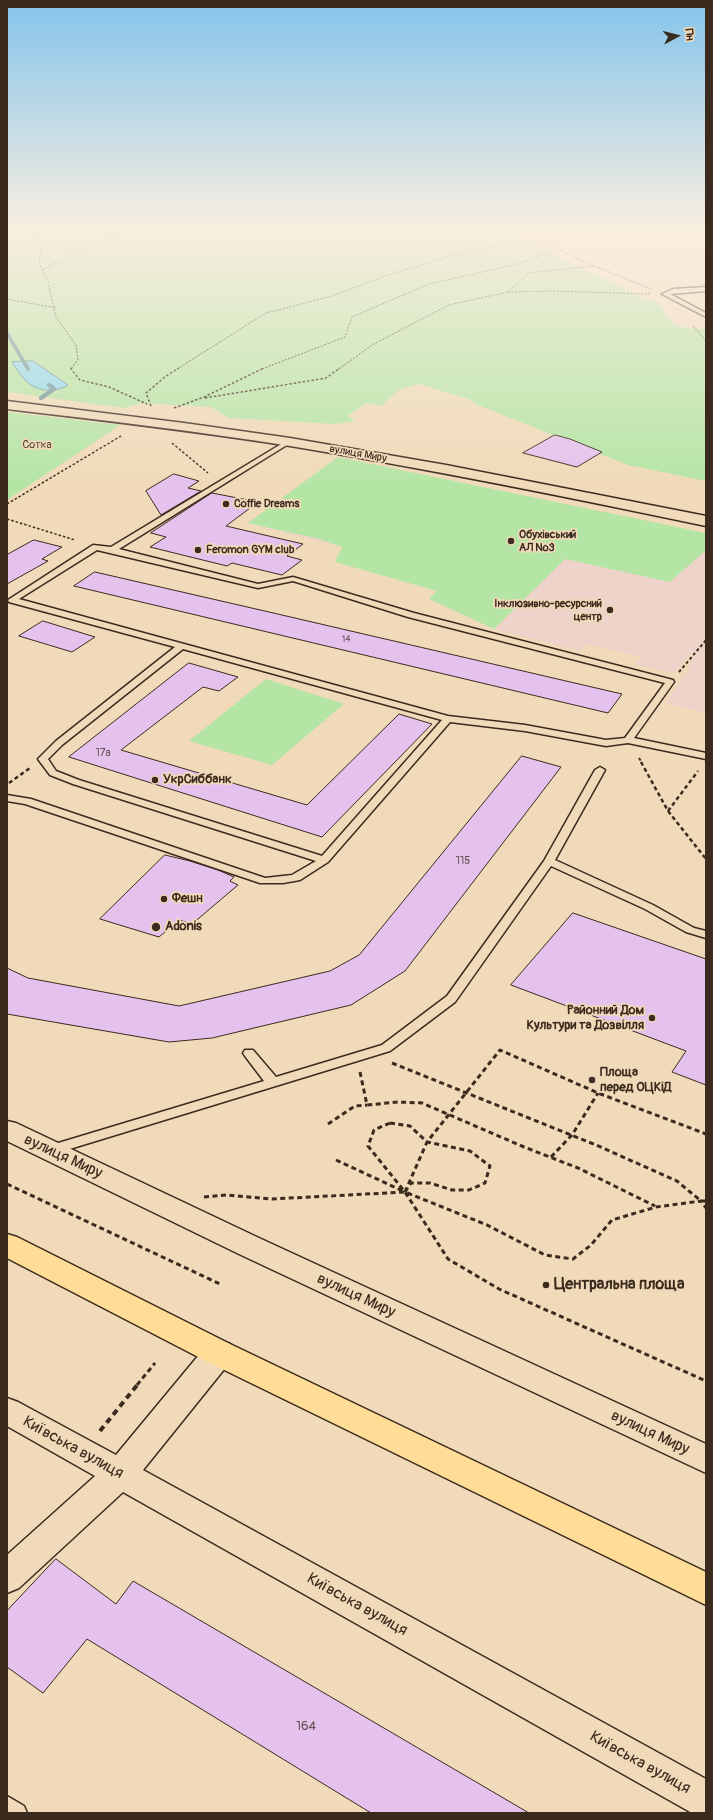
<!DOCTYPE html>
<html>
<head>
<meta charset="utf-8">
<style>
  body { margin:0 }
  #map { position:relative; width:713px; height:1820px; overflow:hidden; background:#f0dab9; font-family:Pangolin,sans-serif }
  canvas { display:block }
  .frame { position:absolute; inset:0; border:8px solid #3b2a1e; pointer-events:none }
  .north { position:absolute; left:657px; top:16px; width:40px; height:40px; -webkit-text-stroke:3px #f0dab9; paint-order:stroke; rotate:83deg; font-size:11px; font-weight:700; line-height:16px; text-align:center; color:#3b2a1e }
  .north::after { content:''; display:block; margin:auto; width:14px; height:18px; background:#3b2a1e; clip-path:polygon(50% 0,100% 100%,50% 72%,0 100%) }
</style>
</head>
<body>
<div id="map">
<canvas width="713" height="1820"></canvas>
<div class="frame"></div>
<div class="north">Пн</div>
</div>
<script>
const ctx = document.querySelector('canvas').getContext('2d');
ctx.lineJoin = 'round';
function paint(path, color) {
  ctx.fillStyle = color;
  ctx.fill(path, 'evenodd');
}
function stroke(path, color, width, dash) {
  ctx.strokeStyle = color;
  ctx.lineWidth = width;
  ctx.lineCap = dash ? 'butt' : 'round';
  ctx.setLineDash(dash || []);
  ctx.stroke(path);
}
function label(font, color, halo, rows, align = 'center') {
  ctx.font = font + ' Pangolin,sans-serif';
  ctx.lineWidth = 3.5;
  ctx.setLineDash([]);
  ctx.textBaseline = 'middle';
  ctx.strokeStyle = halo;
  ctx.fillStyle = color;
  for (const [text, x, y, turn = 0] of rows) {
    ctx.save();
    ctx.translate(x, y);
    ctx.rotate((+turn || 0) * Math.PI / 180);
    ctx.textAlign = isNaN(turn) ? turn : align;
    if (halo) ctx.strokeText(text, 0, 0);
    ctx.fillText(text, 0, 0);
    ctx.restore();
  }
}
paint(new Path2D(`
  M338,457l368,77v179l-40,-10 20,-31 1,4 7,-26 -20,23 -39,-8 7,-8 -55,-13 -7,7 -86,-22 25,-24 -184,-43 7,-15 -94,-24z`), '#edd3c9');
paint(new Path2D(`
  M7,229h496l138,68 19,6c12,27 18,24 46,26v152l-78,-16 -155,-62 1,-2 -55,-17 -20,6 -18,16 -15,-3 -18,13 7,5 -20,3 -106,-6 -18,-11 -70,-4 -17,5 -117,-16z
  M7,412l113,13 -113,75z
  M338,457l368,76v17l-36,32 -105,-23 -71,70 -65,-30 8,-8 -102,-29 7,-15 -23,-8 -71,-16z
  M266,679l78,25 -72,61 -83,-24z`), '#b5e5a5');
const water = new Path2D(`
  M33,361l35,24c-12,8 -32,7 -43,-5 -5,-5 -9,-12 -13,-18z`);
paint(water, '#8fdbef');
stroke(water, '#6d949b', 1);
stroke(new Path2D(`
  M7,333l21,36`), '#6d949b', 3.5);
stroke(new Path2D(`
  M41,398l13,-9 -5,-4`), '#6d949b', 4.5);
const building = new Path2D(`
  M555,435l15,4 32,13 -25,15 -54,-14z
  M174,474l25,7 -11,7 13,3 -40,24 -15,-24z
  M212,493l46,9 -32,24 77,18 -16,12 15,4 -20,15 -50,-12 -5,3 -77,-19 16,-10 -15,-4z
  M34,540l28,7 -20,12 6,2 -41,23v-29z
  M95,572l174,40 353,82 -14,19 -534,-127z
  M43,621l52,16 -23,15 -53,-16z
  M189,663l49,14 -19,14 -16,-4 -82,63 186,55 92,-91 33,10 -110,113 -253,-80z
  M522,756l39,11 -156,204 -54,34 -139,33 -43,4 -162,-28v-46l21,10 151,28 151,-35 29,-16z
  M165,855l25,6 28,9 16,7 -4,4 8,4 -46,39 -13,-4 -20,17 -59,-18z
  M573,913l133,46v126l-34,-13 14,-21 -175,-66z
  M56,1559l60,45 17,-23 396,232h-158l-284,-174 -44,54 -36,-26v-56z`);
paint(building, '#e5c2ee');
stroke(building, '#3b2a1e', 1);
const lane = new Path2D(`
  M706,287v4l-36,3 36,19v4l-44,-23 11,-5z
  M288,440l2,1v2l-171,106 139,35 35,-7 121,36 259,67 1,2 -40,56 72,15v6l-78,-16 -22,3 -81,-15 -75,-9 -122,140 -28,18 -17,3h-23l-235,-79 -18,-3v-6l24,4 234,79 27,-3 24,-14 -243,-77 -23,-9 -12,-16 18,-18 119,-94 -166,-45 -1,-2 85,-55 18,2zM97,550l161,38 35,-7 115,36 257,66 -40,55 -19,2 -81,-15 -77,-9 -429,-117zM183,649l259,71 -120,136 -243,-76 -23,-9 -8,-12 14,-14z
  M600,767l5,3 -50,90 98,45 41,23 12,3v7l-20,-6 -41,-23 -94,-43 -96,136 -65,49 -340,104 -5,-2 -2,-3 2,-3 219,-66 -19,-25 -2,-3 2,-3h8l23,27 106,-32 65,-49 97,-135 51,-91z
  M7,1796l17,10 3,7h-20z`);
const street = new Path2D(`
  M7,401l177,22 106,15 156,27 260,51v10c-138,-29 -277,-57 -416,-80 -94,-15 -189,-26 -283,-37z
  M7,1121l9,2 243,115 447,206v29l-467,-219 -232,-113z
  M219,1341l11,3 4,9 -4,9 -87,108 563,309v34h-14l-569,-321 -104,96 -12,5v-38l88,-79 -88,-50v-28l11,4 98,53 92,-111z`);
const primary = new Path2D(`
  M7,1234l10,3 213,107 476,228v33l-498,-243 -201,-104z`);
stroke(lane, '#3b2a1e', 3);
stroke(street, '#3b2a1e', 3);
stroke(primary, '#3b2a1e', 3);
stroke(new Path2D(`
  M30,229l3,7 9,8 -3,19 9,19 8,35 20,28 2,14 -7,10
  M491,229l29,3 7,-3
  M516,229l66,32 69,28
  M42,270l45,-23 47,-18
  M508,292l46,-1 96,3
  M7,299l49,9
  M693,326l13,15
  M177,369l89,-56 63,-16 62,-23 77,-23 65,-12
  M262,369l83,-32 7,-20 77,-33 85,-19 43,-15
  M339,369l33,-24 77,-40 59,-13 21,-19 65,-7`), '#3b2a1e', 1, [2, 1.5]);
stroke(new Path2D(`
  M72,368l-1,1 9,11 29,7 38,17
  M205,398l121,-20 14,-10
  M151,406l-5,-13 20,-17 13,-8
  M174,408l30,-11 60,-29
  M172,443l36,30
  M7,504l114,-68
  M7,519l68,21`), '#3b2a1e', 1.5, [2.5, 2]);
stroke(new Path2D(`
  M679,672l27,-32
  M639,758l3,5`), '#3b2a1e', 2, [3, 2.5]);
stroke(new Path2D(`
  M641,762l27,49 38,48
  M9,783l21,-15
  M668,811l30,-40`), '#3b2a1e', 2.5, [4, 3]);
stroke(new Path2D(`
  M392,1063l204,82 81,36 24,20h5
  M360,1072l7,33 31,-3 24,1 102,44 54,21 77,38
  M390,1123l20,3 17,16 43,9 20,15 -5,17 -16,7h-17l-22,-7h-19l-6,9 -37,-46 6,-16z
  M328,1124l27,-18 12,-1
  M551,1157l21,-22 26,-42
  M336,1160l69,32 43,67 51,30 207,92
  M7,1184l213,100
  M405,1192l22,-50 73,-92 98,43 108,41
  M204,1197l22,-2 46,4 133,-7 82,33 58,30 28,4 18,-14 21,-25 44,-13 45,-6 5,7
  M137,1385l18,-22`), '#3b2a1e', 3, [5, 3.5]);
stroke(new Path2D(`
  M100,1431l38,-47`), '#3b2a1e', 4, [6, 4.5]);
paint(lane, '#f0dab9');
paint(street, '#f0dab9');
paint(primary, '#ffdd96');
const sky = ctx.createLinearGradient(0, 0, 0, 484);
sky.addColorStop(0, '#84c4eb');
sky.addColorStop(0.47, '#f8eee0');
sky.addColorStop(1, '#f8eee000');
ctx.fillStyle = sky;
ctx.fillRect(0, 0, 713, 484);
for (const [x, y, r, color] of [
  [226,504,4,"#3b2a1e"],
  [511,541,4,"#3b2a1e"],
  [198,550,4,"#3b2a1e"],
  [610,610,4,"#3b2a1e"],
  [155,780,4,"#3b2a1e"],
  [164,899,4,"#3b2a1e"],
  [156,927,5,"#3b2a1e"],
  [652,1018,4,"#3b2a1e"],
  [592,1080,4,"#3b2a1e"],
  [546,1285,4,"#3b2a1e"]
]) {
  const dot = new Path2D();
  dot.arc(x, y, r, 0, 2 * Math.PI);
  ctx.fillStyle = color;
  ctx.fill(dot);
  stroke(dot, '#f0dab9', 1.5);
}
label('9px', '#665052', null, [
  ["14",346,640]
]);
label('11px', '#4d4632', '#f0dab9', [
  ["Сотка",37,445]
]);
label('11px', '#3b2a1e', '#f0dab9', [
  ["вулиця Миру",358,454,10]
]);
label('bold 11px', '#3b2a1e', '#f0dab9', [
  ["Coffie Dreams",234,504],
  ["Обухівський",519,535],
  ["АЛ №3",519,548],
  ["Feromon GYM club",206,550],
  ["Інклюзивно-ресурсний",602,604,"right"],
  ["центр",602,617,"right"]
], 'left');
label('11px', '#665052', null, [
  ["17а",103,753],
  ["115",463,861]
]);
label('bold 13px', '#3b2a1e', '#f0dab9', [
  ["УкрСиббанк",163,780],
  ["Фешн",172,899],
  ["Adonis",165,927],
  ["Районний Дом",644,1011,"right"],
  ["Культури та Дозвілля",644,1026,"right"],
  ["Площа",600,1073],
  ["перед ОЦКіД",600,1088]
], 'left');
label('13px', '#665052', null, [
  ["164",306,1727]
]);
label('16px', '#3b2a1e', '#f0dab9', [
  ["вулиця Миру",63,1157,25],
  ["вулиця Миру",356,1296,25],
  ["вулиця Миру",650,1433,25],
  ["Київська вулиця",73,1448,29],
  ["Київська вулиця",357,1605,29],
  ["Київська вулиця",640,1763,29]
]);
label('bold 16px', '#3b2a1e', '#f0dab9', [
  ["Центральна площа",554,1285]
], 'left');
</script>
</body>
</html>
